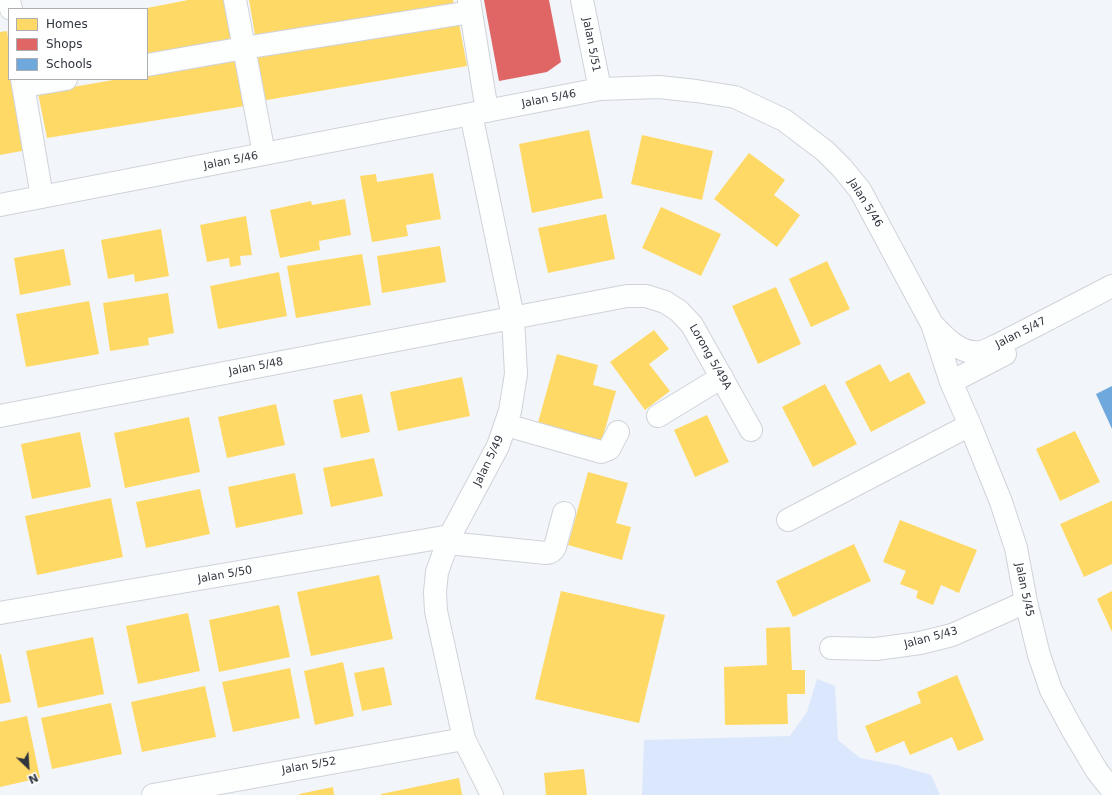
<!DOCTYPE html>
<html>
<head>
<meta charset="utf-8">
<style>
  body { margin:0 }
  #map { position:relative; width:1112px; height:795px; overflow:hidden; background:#f2f5fa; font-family:"DejaVu Sans",sans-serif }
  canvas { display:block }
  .legend { position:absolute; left:8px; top:8px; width:140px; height:72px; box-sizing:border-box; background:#fff; border:1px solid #acaeb1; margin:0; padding:5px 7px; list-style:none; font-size:12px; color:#2f343d }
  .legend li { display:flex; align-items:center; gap:8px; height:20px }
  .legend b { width:20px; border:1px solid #acaeb1 }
  .north { position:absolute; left:8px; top:747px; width:40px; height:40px; -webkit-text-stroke:3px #fff; paint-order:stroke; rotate:155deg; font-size:11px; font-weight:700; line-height:16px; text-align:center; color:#2f343d }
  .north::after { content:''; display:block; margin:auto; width:14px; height:18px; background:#2f343d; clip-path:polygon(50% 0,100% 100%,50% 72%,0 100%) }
</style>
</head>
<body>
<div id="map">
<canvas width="1112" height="795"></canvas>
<ul class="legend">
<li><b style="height:11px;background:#ffd966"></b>Homes</li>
<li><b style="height:11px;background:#e06666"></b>Shops</li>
<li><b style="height:11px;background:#6fa8dc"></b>Schools</li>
</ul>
<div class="north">N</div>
</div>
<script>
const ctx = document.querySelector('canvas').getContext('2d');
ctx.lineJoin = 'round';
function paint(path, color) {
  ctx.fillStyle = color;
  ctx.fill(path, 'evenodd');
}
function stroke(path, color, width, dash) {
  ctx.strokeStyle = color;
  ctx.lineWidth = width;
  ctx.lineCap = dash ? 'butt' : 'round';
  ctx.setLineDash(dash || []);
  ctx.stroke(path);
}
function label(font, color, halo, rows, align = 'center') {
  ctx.font = font + ' "DejaVu Sans",sans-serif';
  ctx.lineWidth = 4;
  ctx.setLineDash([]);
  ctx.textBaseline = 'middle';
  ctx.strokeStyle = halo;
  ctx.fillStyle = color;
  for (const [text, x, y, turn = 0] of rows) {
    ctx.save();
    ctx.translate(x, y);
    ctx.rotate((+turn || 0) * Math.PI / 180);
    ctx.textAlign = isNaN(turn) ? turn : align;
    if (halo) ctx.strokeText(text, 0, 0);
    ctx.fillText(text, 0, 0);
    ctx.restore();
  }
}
paint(new Path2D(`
  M817,679l18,7 3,54 22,18 36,7 35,10 9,20h-298l2,-55 146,-4 17,-24z`), '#dbe7fc');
paint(new Path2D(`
  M188,0h39l7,40 -87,15v-47z
  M249,0h204l1,5 -199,30z
  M458,18l9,48 -206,35 -7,-44z
  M7,31l2,13v35h6l12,71 -27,5v-123z
  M239,58l6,48 -198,32 -9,-45 81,-14h28v-5z
  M589,130l14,68 -71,15 -13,-69z
  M642,135l71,16 -11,49 -71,-16z
  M749,153l36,27 -11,15 26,20 -23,32 -63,-48z
  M433,173l8,46 -35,6 2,11 -36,6 -12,-66 16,-2 1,8z
  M345,199l6,36 -32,6 1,9 -40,8 -10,-48 41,-9 1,4z
  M661,207l60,27 -20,42 -59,-28z
  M606,214l9,45 -67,14 -10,-45z
  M246,216l6,39 -12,1 1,9 -11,2 -1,-9 -22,4 -7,-37z
  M161,229l8,47 -34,6 -1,-8 -26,5 -7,-39z
  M440,246l6,36 -64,11 -5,-37z
  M64,249l7,36 -51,10 -6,-37z
  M362,254l9,51 -75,13 -9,-52z
  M827,261l23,48 -39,18 -22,-48z
  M279,272l8,44 -69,13 -8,-43z
  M776,287l25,57 -43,20 -26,-58z
  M168,293l6,40 -26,5 1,7 -39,6 -7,-48z
  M89,301l10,53 -73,13 -10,-53z
  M654,330l15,19 -20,15 21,27 -25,19 -35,-48z
  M557,354l41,11 -5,20 23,6 -16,56 -64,-17z
  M880,364l10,18 19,-10 17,31 -55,29 -26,-50z
  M462,377l8,39 -72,15 -8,-39z
  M825,384l32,60 -44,23 -31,-60z
  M362,394l8,38 -29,6 -8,-38z
  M276,404l9,41 -58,13 -9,-41z
  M707,415l22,47 -34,15 -21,-47z
  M189,417l11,55 -75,16 -11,-55z
  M1075,431l25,51 -40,19 -24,-52z
  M80,432l11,55 -59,12 -11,-55z
  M374,458l9,38 -52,11 -8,-39z
  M588,472l40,11 -12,40 15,4 -9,33 -54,-15z
  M295,473l8,41 -67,14 -8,-41z
  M200,489l10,45 -64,14 -10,-46z
  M111,498l12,59 -86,18 -12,-59z
  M1112,501v63l-28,13 -24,-53z
  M900,520l77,30 -18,43 -18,-8 -8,20 -17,-7 2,-7 -18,-7 6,-13 -23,-9z
  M854,544l17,37 -78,36 -17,-36z
  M379,575l14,64 -82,17 -14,-64z
  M561,591l104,24 -26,108 -104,-24z
  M1112,591v41l-15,-33z
  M279,605l11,52 -71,15 -10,-52z
  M188,613l12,58 -62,13 -12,-58z
  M790,627l2,43h13v24h-18l1,30 -63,1 -1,-58 43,-2 -1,-37z
  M93,637l11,57 -66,14 -12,-57z
  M0,654h1l10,48 -11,2z
  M343,662l11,54 -39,9 -11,-54z
  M384,667l8,38 -30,6 -8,-38z
  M290,668l10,50 -67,14 -11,-50z
  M957,675l27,65 -26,11 -6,-14 -42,18 -6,-14 -28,12 -11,-27 56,-23 -4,-11z
  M205,686l11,51 -74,15 -11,-50z
  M111,703l11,51 -70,15 -11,-51z
  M27,716l13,62 -40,9v-65z
  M584,769l3,26h-41l-2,-22z
  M459,778l3,17h-81v-1z
  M333,787l1,8h-35v-1z`), '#ffd966');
paint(new Path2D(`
  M484,0h65l12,62 -14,10 -48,9z`), '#e06666');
paint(new Path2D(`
  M1112,386v43l-16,-35z`), '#6fa8dc');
const minor = new Path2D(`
  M9,0l2,9
  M235,0l29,154
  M469,0l18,111
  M582,0l18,89
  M147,65l97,-17 227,-36
  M22,79l20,118
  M24,86l42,-7
  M471,114l42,203 3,57 -6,37 -12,35 -48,90 -13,36 -2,20 1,19 28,128 28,56
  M0,205l600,-116 59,-2 37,4 39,6 49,23 41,31 17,17 18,22 72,134 19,58 19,43 31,77 15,46 10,54 13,53 12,35 21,39 25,42 15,19
  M933,325c12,13 28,30 48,27 5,-1 12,-5 17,-7l114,-59
  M951,382l54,-28
  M0,416l627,-120h19l19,6 14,9 13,14 59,105
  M658,416l64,-39
  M506,425l95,27 8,-3 9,-17
  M788,520l182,-95
  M448,543l98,10c5,0 7,-2 9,-6l9,-34
  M0,613l450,-77
  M831,648l45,1 44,-6 32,-8 74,-33
  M153,795l311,-56`);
stroke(minor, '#cfd3d9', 24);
stroke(minor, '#fdfefe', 22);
label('11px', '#2f343d', '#fff', [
  ["Jalan 5/51",591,45,79],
  ["Jalan 5/46",549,99,-11],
  ["Jalan 5/46",231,161,-11],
  ["Jalan 5/46",865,203,58],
  ["Jalan 5/47",1021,333,-27],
  ["Lorong 5/49A",710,357,60],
  ["Jalan 5/48",256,367,-11],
  ["Jalan 5/49",489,461,-64],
  ["Jalan 5/50",225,575,-10],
  ["Jalan 5/45",1024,590,78],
  ["Jalan 5/43",931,638,-15],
  ["Jalan 5/52",309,766,-10]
]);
</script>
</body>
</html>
